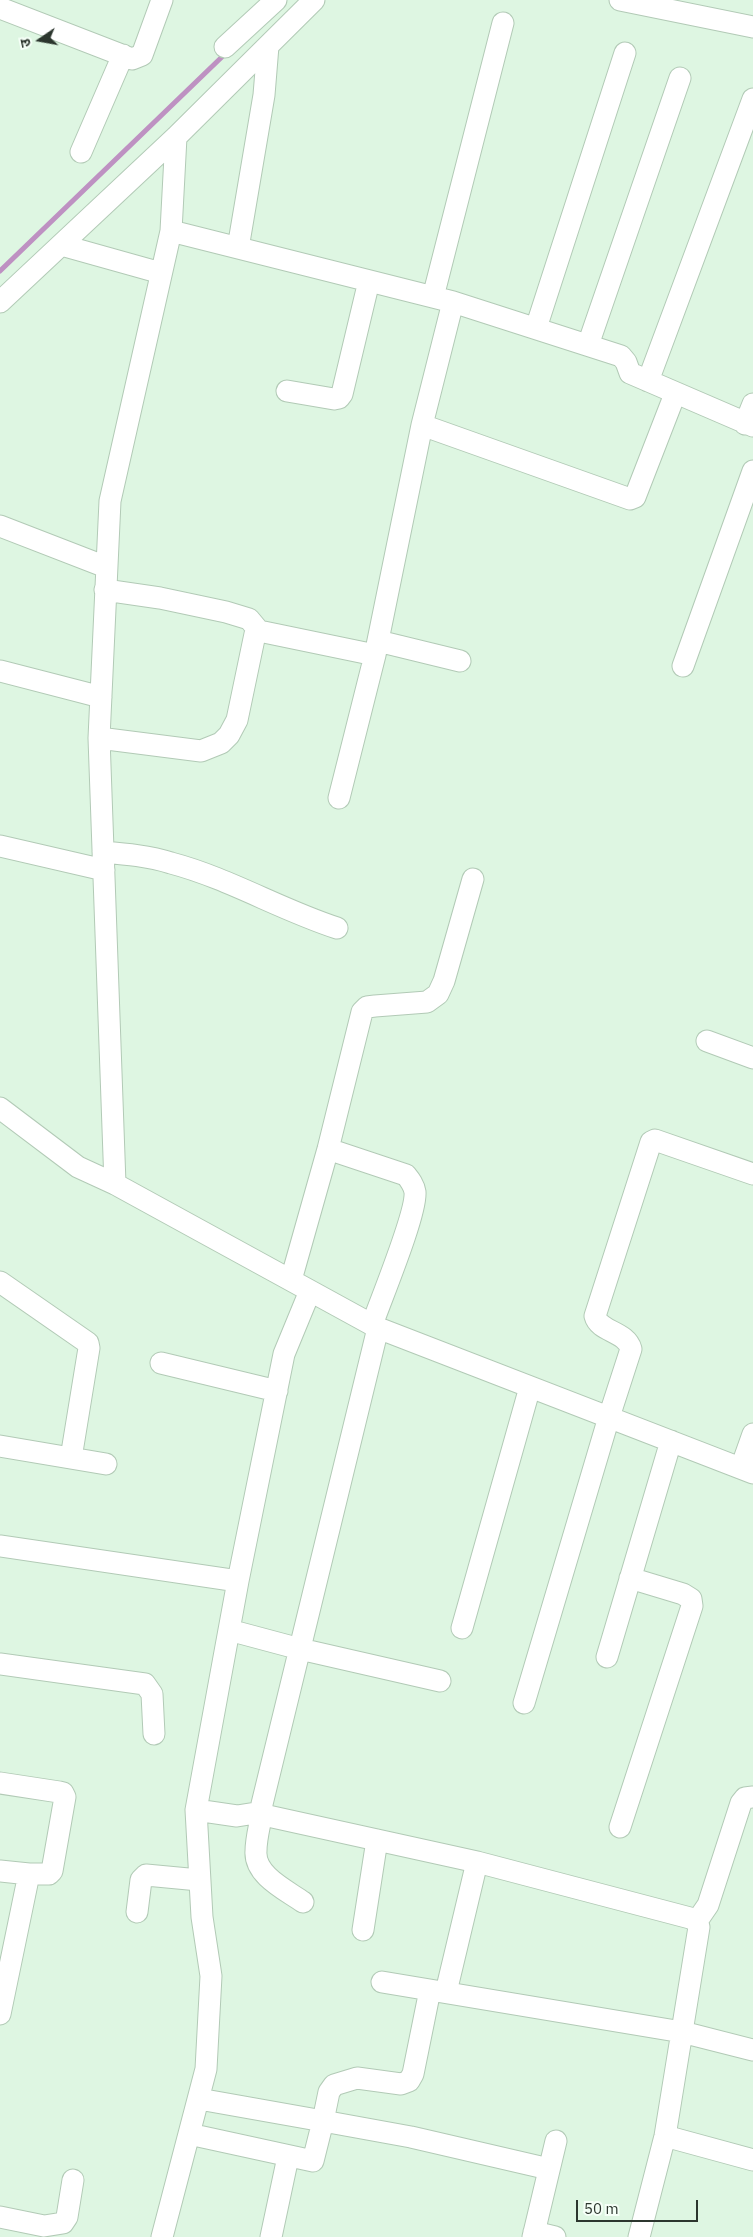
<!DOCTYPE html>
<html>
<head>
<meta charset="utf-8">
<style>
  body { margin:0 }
  #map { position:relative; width:753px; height:2237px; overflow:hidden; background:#def6e2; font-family:"IBM Plex Sans","Noto Sans Devanagari",sans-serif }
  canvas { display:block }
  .north { position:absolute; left:15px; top:15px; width:50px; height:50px; -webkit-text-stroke:4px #f5fff7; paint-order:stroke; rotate:258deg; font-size:14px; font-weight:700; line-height:20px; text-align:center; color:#2c362e }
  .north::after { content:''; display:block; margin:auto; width:18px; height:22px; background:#2c362e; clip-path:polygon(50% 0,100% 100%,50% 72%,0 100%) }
  .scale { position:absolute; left:576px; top:2200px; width:122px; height:22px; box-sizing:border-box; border:2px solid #2c362e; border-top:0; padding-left:6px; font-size:15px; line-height:18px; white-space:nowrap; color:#2c362e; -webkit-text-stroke:4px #f5fff7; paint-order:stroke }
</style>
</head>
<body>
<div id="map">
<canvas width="753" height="2237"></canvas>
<div class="north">उ</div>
<div class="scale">50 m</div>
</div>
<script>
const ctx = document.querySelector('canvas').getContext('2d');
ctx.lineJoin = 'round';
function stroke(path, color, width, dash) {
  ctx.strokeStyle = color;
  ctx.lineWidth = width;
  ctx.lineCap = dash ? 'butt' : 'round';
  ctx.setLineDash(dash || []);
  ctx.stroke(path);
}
stroke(new Path2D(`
  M0,271l226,-218`), '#be91c2', 5);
const minor = new Path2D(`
  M620,0l133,27
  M0,8l132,51 10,-4 20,-55
  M225,47l51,-47
  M81,152l42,-97
  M171,231l282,71 168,54 5,6 4,11 123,53
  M61,245l100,28
  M238,248l26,-153 4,-49
  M433,297l70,-274
  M0,302l176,-165 138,-137
  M536,328l89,-275
  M588,345l92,-267
  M648,381l105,-282
  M287,391l47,8 5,-1 3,-4 27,-113
  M745,424l8,-20
  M422,425l208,74 5,-2 40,-103
  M0,526l106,41
  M105,590l55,8 66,14 23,7 10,12
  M378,641l82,20
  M683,666l70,-195
  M0,671l101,26
  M99,738l102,13 20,-8 8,-8 8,-15 18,-86 4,-3 116,24
  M339,798l36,-143 47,-230 31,-123
  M0,846l104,24
  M103,852c23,2 46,4 68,11 57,15 110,47 166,65
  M707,1041l46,17
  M0,1108l78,59 37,17 263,144 375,145
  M328,1149l78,26c4,5 8,10 9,17 2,21 -34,107 -43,133
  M115,1184l-16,-446 11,-237 61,-270 5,-94
  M291,1280l37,-131 34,-137 5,-5 8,-1 52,-4 11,-8 6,-13 29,-102
  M0,1282l88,61 1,5 -18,110
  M378,1328l-116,476v8l6,4 209,46 213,56 7,3 2,6 -34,209 -26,101
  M161,1363l116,28
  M0,1446l106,18
  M741,1468l12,-34
  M0,1546l238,35
  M462,1628l68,-241
  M229,1630l71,19 140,32
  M607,1657l64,-216
  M0,1664l145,20 7,10 2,40
  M524,1703l85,-286 22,-68c-5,-18 -32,-17 -36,-33l56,-174 4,-2 98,34
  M0,1783l59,9 4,1 2,4 -13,74 -3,3h-20l-29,140
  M196,1810l41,6 25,-4c-2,13 -6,26 -6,39 -2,24 30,39 47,51
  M620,1827l72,-221 -1,-7 -8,-5 -53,-16
  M0,1871l29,3
  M137,1912l4,-32 5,-5 53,5
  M697,1921l11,-16 33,-102 4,-5 8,-1
  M363,1930l14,-90
  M382,1982l300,50 71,18
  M446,1992l31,-130
  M199,2099l124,22 6,-29 5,-7 23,-7 44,6 8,-3 4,-7 17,-84
  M189,2134l124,27 10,-40 88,16 138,32
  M665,2136l88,24
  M0,2217l44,9 19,-3 4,-6 6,-37
  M534,2232l21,5
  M162,2237l44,-168 5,-93 -9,-59 -6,-107 42,-229 46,-227 26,-63
  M271,2237l17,-80
  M533,2237l23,-96`);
stroke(minor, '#b2cab6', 23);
stroke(minor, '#fff', 21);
</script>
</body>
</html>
